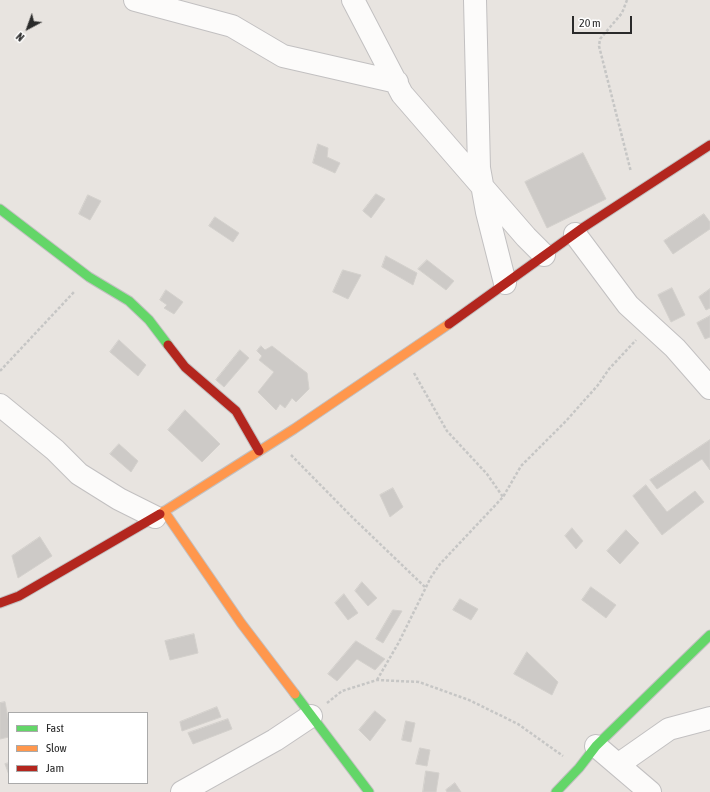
<!DOCTYPE html>
<html>
<head>
<meta charset="utf-8">
<style>
  body { margin:0 }
  #map { position:relative; width:710px; height:792px; overflow:hidden; background:#e8e4e0; font-family:"Asap Condensed",sans-serif }
  canvas { display:block }
  .legend { position:absolute; left:8px; top:712px; width:140px; height:72px; box-sizing:border-box; background:#fff; border:1px solid #aaa; margin:0; padding:5px 7px; list-style:none; font-size:12px; color:#2a2a2a }
  .legend li { display:flex; align-items:center; gap:8px; height:20px }
  .legend b { width:20px; border:1px solid #aaa }
  .north { position:absolute; left:8px; top:8px; width:40px; height:40px; -webkit-text-stroke:3px #fff; paint-order:stroke; rotate:221deg; font-size:11px; font-weight:700; line-height:16px; text-align:center; color:#2a2a2a }
  .north::after { content:''; display:block; margin:auto; width:14px; height:18px; background:#2a2a2a; clip-path:polygon(50% 0,100% 100%,50% 72%,0 100%) }
  .scale { position:absolute; left:572px; top:16px; width:60px; height:18px; box-sizing:border-box; border:2px solid #2a2a2a; border-top:0; padding-left:5px; font-size:12px; line-height:14px; white-space:nowrap; color:#2a2a2a; -webkit-text-stroke:3px #fff; paint-order:stroke }
</style>
</head>
<body>
<div id="map">
<canvas width="710" height="792"></canvas>
<ul class="legend">
<li><b style="height:5px;background:#63d668"></b>Fast</li>
<li><b style="height:5px;background:#ff974d"></b>Slow</li>
<li><b style="height:5px;background:#b3261e"></b>Jam</li>
</ul>
<div class="north">N</div>
<div class="scale">20 m</div>
</div>
<script>
const ctx = document.querySelector('canvas').getContext('2d');
ctx.lineJoin = 'round';
function paint(path, color) {
  ctx.fillStyle = color;
  ctx.fill(path, 'evenodd');
}
function stroke(path, color, width, dash) {
  ctx.strokeStyle = color;
  ctx.lineWidth = width;
  ctx.lineCap = dash ? 'butt' : 'round';
  ctx.setLineDash(dash || []);
  ctx.stroke(path);
}
const building = new Path2D(`
  M318,144l10,4 -1,9 13,6 -5,10 -22,-10z
  M583,153l23,46 -59,29 -22,-46z
  M376,194l9,5 -14,19 -8,-7z
  M88,195l13,6 -11,19 -11,-6z
  M704,214l6,8v7l-37,25 -9,-13z
  M215,217l24,16 -6,9 -24,-16z
  M386,256l31,17 -4,12 -31,-18z
  M427,260l27,21 -8,9 -28,-21z
  M343,270l18,5 -13,24 -15,-7z
  M672,288l13,27 -14,7 -13,-27z
  M710,289v19l-4,2 -7,-13z
  M166,290l17,12 -9,12 -10,-6 3,-3 -7,-5z
  M710,316v21l-5,2 -8,-16z
  M119,340l27,25 -8,11 -28,-24z
  M261,346l4,4 7,-4 35,27 2,16 -13,13 -4,-4 -7,10 -5,-4 -4,6 -18,-18 16,-20 -15,-12 3,-4 -5,-5z
  M240,350l9,8 -25,29 -8,-7z
  M185,410l35,34 -18,18 -34,-32z
  M710,440v30l-8,-11 -45,30 -7,-9z
  M119,444l19,17 -7,11 -21,-18z
  M646,485l21,27 28,-21 9,11 -42,33 -29,-39z
  M393,488l10,19 -13,10 -10,-22z
  M572,528l11,13 -7,8 -11,-13z
  M626,530l13,13 -19,21 -13,-13z
  M40,537l12,19 -34,22 -6,-22z
  M362,582l15,16 -9,8 -13,-15z
  M591,587l25,18 -10,13 -24,-18z
  M344,594l14,19 -10,7 -13,-17z
  M460,599l18,10 -7,11 -18,-10z
  M393,610l9,1 -19,32 -7,-4z
  M194,634l4,19 -28,7 -5,-19z
  M356,641l29,18 -10,11 -18,-11 -20,22 -9,-7z
  M527,652l31,30 -6,13 -38,-21z
  M5,702l4,21v14l-9,2v-36z
  M217,707l4,10 -39,14 -2,-9z
  M375,711l11,9 -16,21 -11,-11z
  M228,719l4,10 -39,15 -5,-11z
  M406,721l9,2 -4,19 -9,-2z
  M420,748l10,2 -3,16 -11,-2z
  M9,763v12l-4,-11z
  M426,771l13,2 -3,19h-13z
  M455,783l6,9h-14l-1,-2z`);
paint(building, '#cdcac7');
stroke(building, '#d3d0cc', 1);
const street = new Path2D(`
  M135,0l97,26 51,30 114,26
  M353,0l49,94 124,143 18,18
  M475,0l4,168 8,44 18,71
  M575,234l53,71 47,43 35,40
  M0,405l55,45 24,24 40,25 36,18
  M596,746l54,46
  M619,764l50,-35 41,-11
  M182,792l93,-52 36,-24`);
const fast = new Path2D(`
  M0,209l89,68 40,24 20,19 19,25
  M295,694l74,98
  M556,792l23,-24 17,-22 114,-111`);
const slow = new Path2D(`
  M164,511l77,112 54,71
  M160,514l134,-85 155,-105`);
const jam = new Path2D(`
  M449,324l135,-97 126,-82
  M168,345l17,22 51,44 23,40
  M0,603l19,-7 141,-82`);
stroke(street, '#c2c0c1', 24);
stroke(fast, '#c2c0c1', 11);
stroke(slow, '#c2c0c1', 11);
stroke(jam, '#c2c0c1', 11);
stroke(new Path2D(`
  M627,0l-5,13 -22,26 -1,7 32,126
  M0,371l74,-79
  M414,373l33,58 40,43 16,23
  M291,455l61,62 74,71
  M377,680l22,-38 32,-65 9,-13 63,-67 18,-31 45,-45 32,-36 11,-16 27,-29
  M327,703l15,-12 35,-11 42,2 50,18 49,24 45,32`), '#c6c6c5', 2.5, [3, 2]);
stroke(street, '#fcfbfa', 22);
stroke(fast, '#63d668', 9);
stroke(slow, '#ff974d', 9);
stroke(jam, '#b3261e', 9);
</script>
</body>
</html>
